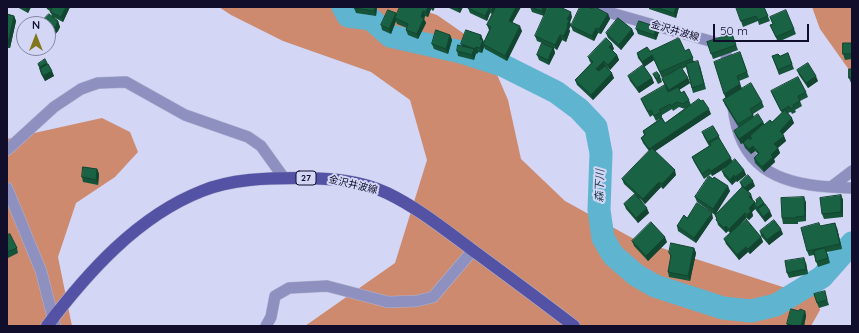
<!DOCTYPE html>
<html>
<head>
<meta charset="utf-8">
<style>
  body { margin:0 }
  #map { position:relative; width:859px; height:333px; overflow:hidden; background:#d3d6f5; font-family:Quicksand,sans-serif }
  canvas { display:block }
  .frame { position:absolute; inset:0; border:8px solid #100e2a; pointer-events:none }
  .north { position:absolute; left:16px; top:16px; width:40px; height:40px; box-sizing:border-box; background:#d3d6f5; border:1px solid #8586a4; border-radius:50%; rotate:0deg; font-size:11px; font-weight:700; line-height:16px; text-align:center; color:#100e2a }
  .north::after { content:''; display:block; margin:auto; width:14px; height:18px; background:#817619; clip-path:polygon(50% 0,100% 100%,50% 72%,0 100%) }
  .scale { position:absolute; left:713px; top:24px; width:96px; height:18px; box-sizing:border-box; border:2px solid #100e2a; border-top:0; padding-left:5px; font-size:12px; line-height:14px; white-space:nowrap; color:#100e2a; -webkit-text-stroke:3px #d3d6f5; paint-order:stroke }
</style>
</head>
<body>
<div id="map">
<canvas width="859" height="333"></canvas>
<div class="frame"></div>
<div class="north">N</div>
<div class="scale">50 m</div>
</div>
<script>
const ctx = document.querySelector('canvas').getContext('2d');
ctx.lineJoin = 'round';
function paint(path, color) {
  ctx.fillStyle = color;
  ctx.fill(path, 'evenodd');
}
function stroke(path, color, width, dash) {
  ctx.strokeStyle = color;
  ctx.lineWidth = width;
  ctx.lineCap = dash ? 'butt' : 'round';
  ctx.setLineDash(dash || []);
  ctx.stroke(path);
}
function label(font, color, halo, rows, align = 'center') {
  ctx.font = font + ' Quicksand,"Noto Sans JP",sans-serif';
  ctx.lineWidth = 4;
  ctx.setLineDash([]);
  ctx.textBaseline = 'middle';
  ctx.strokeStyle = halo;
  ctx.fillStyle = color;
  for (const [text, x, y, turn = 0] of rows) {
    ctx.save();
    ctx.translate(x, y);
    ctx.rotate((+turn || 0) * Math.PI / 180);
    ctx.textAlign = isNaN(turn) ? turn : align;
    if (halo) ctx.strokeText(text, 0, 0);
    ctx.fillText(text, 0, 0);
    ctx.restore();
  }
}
paint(new Path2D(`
  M219,7h194l24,8 49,34 22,51 13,59 44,42 69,38 158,51 25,6 3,14 -9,16h-506l90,-63 32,-103 -17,-60 -39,-28 -88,-31 -52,-26z
  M812,7h40v67l-32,-45z
  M102,118l28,14 8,20 -23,25 -39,26 -18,54 14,69h-65v-187z`), '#cd8a6f');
stroke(new Path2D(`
  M343,7l5,9 23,3 19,17 71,16 41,13 54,27 23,17 17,18 5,26 -2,57 4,28 10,17 23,20 19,11 68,22 28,3 25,-6 46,-28 30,-34`), '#5fb4d0', 23);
const street = new Path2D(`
  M590,7l127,36 8,6 4,22
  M733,106c6,60 43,78 98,81l21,-16
  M7,150l47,-43 27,-18 17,-6 28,-1 59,33 63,22 13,9 23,32
  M831,187l21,1
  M7,188l34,83 14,55
  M266,326l5,-9 4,-21 14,-8 38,-2 61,16 29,-1 16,-4 40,-47`);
const primary = new Path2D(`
  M47,326c41,-54 91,-110 155,-135 29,-12 65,-13 96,-13 30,0 62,2 89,15 31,15 57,36 84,56 34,25 69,51 103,77`);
stroke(street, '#b0b2d0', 12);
stroke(primary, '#b0b2d0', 13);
stroke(street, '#8e91bf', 11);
stroke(primary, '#5452a4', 12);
paint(new Path2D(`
  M17,7h14l-3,6z
  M46,7h24l-7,15 -10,-5 5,4 2,6 -2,4 -7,8 -3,-3v-12l4,-8 -2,-5 -3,-2z
  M377,7l-1,9 -20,-3 -2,-5z
  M400,7h35l-2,4 -2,-2 -3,8 -3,-1 -1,3 2,4 -8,16 -10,-4 -2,-5 1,-2 -10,-4 -1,-3 -5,13 -9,-4 -1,-5 15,-12 1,3z
  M447,7h16l-3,6z
  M469,7h52l-9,16 10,8 -15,30 -22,-12 -1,-2 -2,6 -4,-1 -1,2 -2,-1 -1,7 -16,-4 -1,-5 5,-5 -1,-2 20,-9 3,8 6,-12 -1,-1 -2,-5 5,-11 -2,-1 -3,8 -17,-8 -2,-5z
  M530,7h17l-3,9 -12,-4z
  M649,7h30l-3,11 -27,-9z
  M736,7h28l6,14 -11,4 -1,-4 -15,6z
  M593,9l15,5 2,5 -9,15 -3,-1 -4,8 -21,-10 -2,-5z
  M7,14l7,2 2,5 -6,27h-3z
  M572,17l-2,5 1,3 -2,4 1,2 -4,11 -4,-2 -5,10 -3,-2 1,5 -6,12 -10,-5 -2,-5 5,-12 -5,-2 -2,-5z
  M770,17l24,12 2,5 -18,8 -8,-17 3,-1z
  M657,27l2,5 -3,8 -18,-6 -2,-5z
  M632,29l2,5 -13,16 -13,-12 -2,-5z
  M732,34l6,16 -25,9 -6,-17z
  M450,35l2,5 -4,14 -14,-5 -2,-5z
  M852,43v16l-7,1 -2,-6z
  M612,44l2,5 -2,1 5,5 2,5 -9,10 -5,-4 9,12 -21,22 -16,-15 -2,-5 16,-17 -1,-1 -2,-5z
  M689,49l5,13 6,4 6,23 -13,4 -7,-26 -4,2 6,9 2,5 -11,7 2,3 8,7 2,5 20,9 -56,37 21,24 -13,14 -2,-2 -16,17 -6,-6 10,15 -11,10 -12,-14 -2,-5 11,-10 -11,-10 -2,-5 27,-28 -6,-8 -2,-5 3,-3 -1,-4 18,-13 -5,3 -3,-6 -3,2 -7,-13 -2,-5 24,-13 -3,-7 8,-5 -8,4 -8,-18 -10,7 8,11 2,5 -15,10 -9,-12 -2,-5 16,-10 -6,-8 -1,-5 13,-2h35zM679,107l6,2 2,-2 -22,16 -3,-5v-3l10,-6 1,2z
  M740,52l9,25 -10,4 3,8 20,13 2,5 -11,7 1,3 9,5 2,3 7,-3 10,-9 -9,-17 -2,-5 35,1 2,5 -8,4 2,5 -7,4 1,2 -4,2 -1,-2 -3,1 6,10 -11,11 3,7 -8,7 2,5 -6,6 1,3 -11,10 -9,-9 -1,-5 4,-4 -3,-3 -4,3 -6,-6 -2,-5 -2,1 -5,-8 -2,-5 5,-3 -14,-23 -2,-5 2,-1z
  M788,53l6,16 -15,6 -7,-19h8z
  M38,64h10l6,12 -9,5 -4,-7z
  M852,69v14h-1l-2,-5z
  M797,70l21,11 -10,7 -9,-13z
  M653,74l7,2 2,6 -4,2z
  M702,132l17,4 1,5 12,21 12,8 2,5 -9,7 -1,-1 -4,4 -8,-9 -2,-5 6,-5 -16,10 -1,-2 -7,5 -10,-17 -2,-5 17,-11 -5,-9z
  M97,169l2,5 -1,11 -15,-3 -1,-5z
  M713,179l17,12 -15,24 -18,-13 -2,-5z
  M740,182l15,4 -7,5 5,9h-1l3,4 2,-2 -1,-2 8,3 8,13 -7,6 -10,-13 -3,3 1,4 -4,4 -3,-2 -5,5 20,14 2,5 -13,12 -2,-2 -9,8 -13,-16 -2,-5 6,-6 -2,-2 -2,2 -8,-8 -3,-10 27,-27z
  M841,195l2,5v17l-19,2 -2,-5z
  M806,202v19l-8,1v2h-15l-1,-6z
  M687,218h26l-17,25 -18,-12 -1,-5z
  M820,226l17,2 5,21 -15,3 3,11 -12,4 -4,-12 -5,1 -2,-5z
  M760,231l23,3 -14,11 -8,-9z
  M7,235l10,13 1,5 -10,5z
  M632,241l35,1 -19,19 -14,-15z
  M694,248l2,5 -6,28 -21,-4 -1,-5 3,-14 -2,-5z
  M806,263l2,11 -19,4 -2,-5z
  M826,296l3,9 -10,3 -2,-5z
  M799,311h6l1,5 -2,10h-16l-1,-2z`), '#16543a');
paint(new Path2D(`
  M26,7h5l-3,6 -2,-5z
  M66,7h4l-7,15 -2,-5z
  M375,7h2l-1,9 -2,-5z
  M428,7h2l1,2 -3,8 -2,-5z
  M432,7h3l-2,4z
  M459,7h4l-3,6 -2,-5z
  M493,7h5l-4,8 -2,-5z
  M516,7h5l-11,19 -1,-5z
  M543,7h4l-3,9 -2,-5z
  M676,7h3l-3,11 -2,-5z
  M489,8l1,5 -3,8 -2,-5z
  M423,11l2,5 -1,3 2,4 -8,16 -1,-5z
  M571,12l1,5 -2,5 1,3 -2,4 1,2 -4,11 -2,-6 3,-10v-7z
  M396,13l2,5h-3l1,3 -5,13 -2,-5z
  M608,14l2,5 -9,15 -2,-5z
  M14,16l2,5 -6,27 -2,-5z
  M58,21l2,6 -2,4 -7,8 -2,-5z
  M520,26l2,5 -15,30 -2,-5z
  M657,27l2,5 -3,8 -2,-5z
  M596,28l2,5 -4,8 -2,-5z
  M632,29l2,5 -13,16 -2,-5z
  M450,35l2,5 -4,14 -2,-5z
  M481,35l4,10 -2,-1 1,3 -2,6 -2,-5v-9z
  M560,35l2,5 -5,10 -2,-5z
  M612,44l2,5 -3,3 -2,-5z
  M476,47l2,5 -1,2 -2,-5z
  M553,48l2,5 -6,12 -1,-5z
  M474,49l2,5 -2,6 -2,-5z
  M617,55l2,5 -9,10 -2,-5z
  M652,55l2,5 -10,7 -2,-5z
  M604,61l1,5 -7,8 -2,-5z
  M47,63l2,5 -7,4 -2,-5z
  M52,71l2,5 -9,5 -2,-5z
  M612,73l2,5 -21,22 -2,-5z
  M816,76l2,5 -10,7 -2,-5z
  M652,78l2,5 -15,10 -2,-5z
  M688,78l2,5 -19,12 -2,-5z
  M740,84l2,5 -16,10 -2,-5z
  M709,109l2,5 -60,40 -2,-5z
  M792,118l2,5 -13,13 -1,-5z
  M763,122l2,5 -15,9 1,1 -10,7 -2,-5z
  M784,136l2,5 -10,8 -2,-5z
  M753,146l2,5 -4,3 -2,-5z
  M778,148l2,5 -6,6 1,3 -11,10 -2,-5 9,-12z
  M731,158l2,5 -21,13 -1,-5z
  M97,169l2,5 -1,11 -2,-5z
  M675,170l1,5 -13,14 -1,-5z
  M744,170l2,5 -9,7 -2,-5z
  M734,175l2,6 -4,4 -2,-5z
  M753,181l2,5 -9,7 -2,-5z
  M659,182l2,5 -16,17 -2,-5z
  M728,186l2,5 -15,24 -2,-6z
  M751,194l2,6 -2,2 -2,-5z
  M841,195l2,5v17l-2,-5z
  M804,197l2,5v19l-1,-5z
  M755,202l1,5 -2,-3 1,5 -3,3 1,4 -4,4 -2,-5 2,-7z
  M764,203l2,5 -8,1 1,4 -2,-5z
  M647,208l2,5 -11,10 -2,-5z
  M770,211l2,5 -7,6 -2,-5z
  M712,213l1,5 -17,25 -2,-5z
  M745,213l1,5 -15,16 -2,-5z
  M835,223l2,5 5,21 -2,-5z
  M726,226l2,5 -2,2 -2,-5z
  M781,229l2,5 -14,11 -2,-5z
  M665,237l2,5 -19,19 -2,-5z
  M761,237l2,5 -13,12 -2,-5z
  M746,247l2,5 -9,8 -2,-5z
  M694,248l2,5 -6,28 -2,-5z
  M804,258l2,5 2,11 -2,-5z
  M805,311l1,5 -2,10h-3z`), '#124530');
const building = new Path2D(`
  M50,7h16l-5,10 -11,-5 2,-4z
  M354,7h21l-1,4 -20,-3z
  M400,7h28l-2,5 -3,-1 -2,6 3,1 -7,16 -11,-4 2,-6 -13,-6z
  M469,7h24l-1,3 -3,-2 -4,8 -17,-8z
  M496,7h20l-7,14 11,5 -15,30 -22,-12 8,-17 -4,-2z
  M531,7h12l-1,4z
  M548,7h12l11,5 -4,7 2,1 -2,6h1l-4,10 -4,-1 -5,10 -20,-9z
  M580,7h8l5,2 1,-2h1l13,7 -9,15 -3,-1 -4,8 -21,-10z
  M656,7h20l-2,6z
  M736,7h28l4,9 -10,4 -2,-4 -15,5z
  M388,10l8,3 -7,16 -8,-4z
  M786,10l8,19 -18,8 -6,-12 3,-1 -3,-7z
  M7,14l7,2 -6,27h-1z
  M49,14l9,7 -2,5 -7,8 -1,-1v-9h-9z
  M618,18l14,11 -13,16 -13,-12z
  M639,21l18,6 -3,8 -18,-6z
  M436,30l14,5 -4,14 -14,-5z
  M466,30l15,5 -1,4 3,1 -3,8 -4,-1 -1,2 -14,-5z
  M732,34l4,11 -25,9 -4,-12z
  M606,38l6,6 -3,3 8,8 -9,10 -4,-4 -8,8 3,2 6,-5 7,7 -21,22 -16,-15 18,-18 -5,-5z
  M679,38l6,13 4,-2 4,9 -33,14 -8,-17 -10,7 -5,-9 10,-6 3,4z
  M542,43l11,5 -5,12 -11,-5z
  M843,43h9v11h-9z
  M458,45l16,4 -2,6 -15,-4z
  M740,52l7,20 -10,4 3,8 -16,10 -10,-32z
  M788,53l4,11 -14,6 -6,-14 6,-2 2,2z
  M45,59l2,4 -7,4 -2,-3z
  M698,61l6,23 -12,4 -6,-24z
  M808,63l8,13 -10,7 -9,-13z
  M48,64l4,7 -9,5 -3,-7z
  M643,65l9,13 -15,10 -9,-12z
  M681,67l7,11 -19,12 -7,-11z
  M849,69h3v9h-3z
  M657,72l3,4 -4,3 -3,-5z
  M798,77l8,15 -8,4 2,5 -7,4 1,2 -4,2 -1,-3 -8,5 -10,-20z
  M751,83l11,19 -12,7 3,6 -15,9 -15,-24z
  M665,85l3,7 10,-5 3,6 3,-2 5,9 -6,4 -6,-2 -6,4 -1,-2 -11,6 2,2 -7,4 -3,-6 -3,2 -7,-13z
  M699,99l2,2 2,-1 6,9 -60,40 -8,-11 4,-3 -2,-4 19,-13 3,5z
  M785,110l7,8 -12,13 4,5 -10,8 4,4 -7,7 2,2 -11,10 -8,-9 5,-5 -6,-7 -4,3 -6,-6 5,-5 2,2 2,-2 -2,-2 13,-12 1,1 6,-5 2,2z
  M758,114l5,8 -24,17 -5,-8z
  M713,126l6,10 -11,6 -6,-10z
  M719,138l12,20 -20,13 -2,-2 -7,5 -10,-17 19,-12 -1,-2z
  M652,148l23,22 -13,14 -3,-2 -16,17 -21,-20z
  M735,159l9,11 -9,7 -1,-2 -4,5 -8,-9z
  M83,167l14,2 -1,11 -14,-3z
  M748,175l5,6 -9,7 7,6 -2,3 6,5 -6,6 2,3 -4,4 -2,-2 -16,16 -3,-3 -2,2 -8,-8 1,-2 -2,-3 28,-29 1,2 -4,-6z
  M709,176l4,3 1,-2 14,9 -15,23 -18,-12z
  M635,194l12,14 -11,10 -12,-14z
  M841,195v17l-19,2 -2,-16z
  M760,197l4,6 -7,5 -3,-4 3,-2 -1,-2z
  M804,197l1,19 -9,1v1h-14l-1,-20z
  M697,203l15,10 -18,25 -17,-12 7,-11 3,3z
  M765,204l5,7 -7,6 -5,-8z
  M746,219l15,18 -13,12 -2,-2 -9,8 -13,-16z
  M774,220l7,9 -14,11 -7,-9z
  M651,222l14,15 -19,19 -14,-15z
  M819,223l1,3 15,-3 5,21 -33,7 -6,-23z
  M10,234l7,14 -10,4v-17z
  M671,243l23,5 -6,28 -20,-4 3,-17 -2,-2z
  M825,248l3,10 -12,4 -2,-11z
  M804,258l2,11 -19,4 -2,-12z
  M825,291l2,9 -10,3 -3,-9z
  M791,309l8,2 1,-2 5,2 -4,15h-6l-8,-2z`);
paint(building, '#196244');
stroke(building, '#124530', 1);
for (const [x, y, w] of [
  [306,178,20]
]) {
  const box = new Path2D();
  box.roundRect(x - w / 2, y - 7, w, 14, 3);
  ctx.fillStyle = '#d3d6f5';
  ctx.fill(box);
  stroke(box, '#100e2a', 1);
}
label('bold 9px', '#100e2a', null, [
  ["27",306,178]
]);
label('10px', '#100e2a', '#d3d6f5', [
  ["金沢井波線",675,31,16],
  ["金沢井波線",353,185,13]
]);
label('italic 11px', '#173e4a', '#d3d6f5', [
  ["森下川",600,186,-88]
]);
</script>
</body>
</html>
